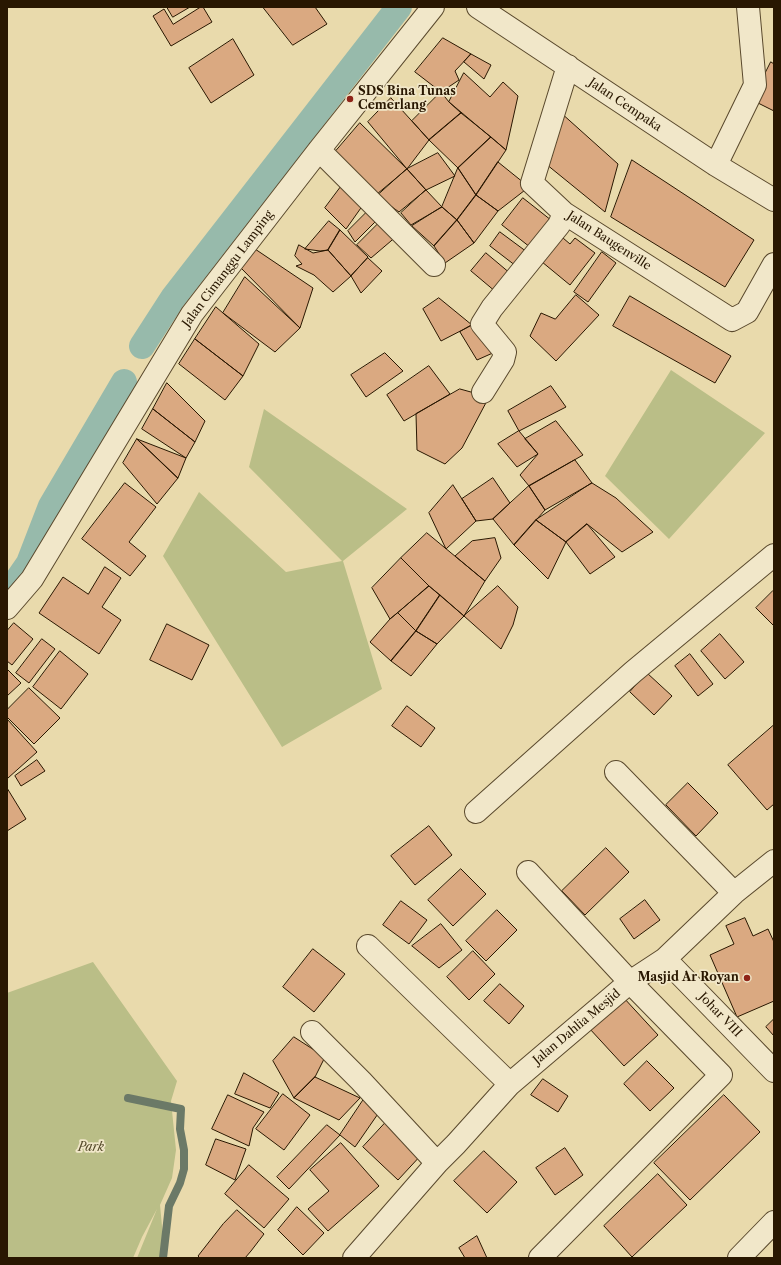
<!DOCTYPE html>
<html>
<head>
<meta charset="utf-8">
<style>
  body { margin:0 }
  #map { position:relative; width:781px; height:1265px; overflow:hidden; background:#e9daac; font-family:"Libre Caslon Text",serif }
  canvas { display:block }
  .frame { position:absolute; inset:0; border:8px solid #291701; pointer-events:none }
</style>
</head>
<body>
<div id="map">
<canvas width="781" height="1265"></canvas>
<div class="frame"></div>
</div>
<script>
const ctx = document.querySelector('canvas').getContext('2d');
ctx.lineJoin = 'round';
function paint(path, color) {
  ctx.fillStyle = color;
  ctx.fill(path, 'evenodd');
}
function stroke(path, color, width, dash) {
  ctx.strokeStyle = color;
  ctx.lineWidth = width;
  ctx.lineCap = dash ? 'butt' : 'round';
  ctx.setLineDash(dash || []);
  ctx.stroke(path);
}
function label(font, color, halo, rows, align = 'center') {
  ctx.font = font + ' "Libre Caslon Text",serif';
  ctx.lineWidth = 3.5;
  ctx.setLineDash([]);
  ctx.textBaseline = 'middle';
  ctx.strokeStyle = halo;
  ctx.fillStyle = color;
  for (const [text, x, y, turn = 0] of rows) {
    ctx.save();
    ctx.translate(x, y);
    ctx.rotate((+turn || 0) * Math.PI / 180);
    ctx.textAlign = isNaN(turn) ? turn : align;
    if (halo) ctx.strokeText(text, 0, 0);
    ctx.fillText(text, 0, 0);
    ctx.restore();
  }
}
paint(new Path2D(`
  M671,370l94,63 -96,106 -64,-63z
  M264,409l143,100 -64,52 39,128 -100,58 -119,-191 36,-64 87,80 56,-11 -93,-94z
  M93,962l84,119 -6,20 5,49 -4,28 -12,27 5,53h-28l20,-49 -15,28 -9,21h-126v-265z`), '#babe87');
stroke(new Path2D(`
  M128,1098l53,11 -1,20 4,21v19l-4,14 -11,23 -6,52`), '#6b7967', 8);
stroke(new Path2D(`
  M142,346l31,-48 226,-291
  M7,595l22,-32 22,-57 73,-124`), '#97baab', 26);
const building = new Path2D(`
  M167,7h23l-17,10z
  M201,7h2l9,15 -41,24 -18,-30 11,-7 9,15z
  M263,7h52l12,17 -34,21z
  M443,38l28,16 -16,17 4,9 -18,12 -26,-20z
  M233,39l21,36 -43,28 -22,-35z
  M471,54l20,11 -7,14 -20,-17z
  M771,62l3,2v47l-22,-11z
  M464,73l26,24 13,-15 15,14 -12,54 -57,-48z
  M441,92l8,10 12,11 -32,27 -17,-19z
  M391,98l38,42 -22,29 -39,-47z
  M560,112l58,52 -13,48 -59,-48z
  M461,113l30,24 -33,31 -29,-28z
  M360,123l47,46 -30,25 -41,-43z
  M491,137l15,13 -30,45 -18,-27z
  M438,153l17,23 -29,14 -19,-21z
  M632,160l122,80 -29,47 -114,-70z
  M498,162l31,25 -31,24 -22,-16z
  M458,168l18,27 -19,25 -15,-13z
  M407,169l19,21 -27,22 -22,-16z
  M343,184l20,21 -17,24 -21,-21z
  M426,190l16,17 -31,18 -10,-12z
  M476,195l22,16 -24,32 -17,-23z
  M523,198l33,26 -21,27 -33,-26z
  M442,207l15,13 -23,26 -22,-20z
  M368,211l10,8 -23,23 -7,-11z
  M382,220l16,15 -27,23 -14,-13z
  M457,220l17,23 -29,20 -11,-17z
  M329,221l11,9 -12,20 -8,1 -15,-2z
  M340,230l28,27 -17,19 -23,-26z
  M500,232l27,20 -11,14 -26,-20z
  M556,232l14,12 5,-6 20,15 -25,32 -34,-28z
  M299,245l14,8 15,-3 23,26 -18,16 -19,-17 -18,-9 6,-2 -7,-8z
  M255,249l58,39 -13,40 -59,-60z
  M602,252l14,11 -28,39 -14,-10z
  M486,253l25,21 -15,18 -25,-21z
  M368,258l14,13 -21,22 -10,-17z
  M245,277l55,51 -25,24 -52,-39z
  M576,295l23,20 -43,46 -26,-25 11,-23 14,6z
  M630,296l101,60 -16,27 -102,-57z
  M439,298l33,27 -31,16 -18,-32z
  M216,307l43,37 -16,32 -48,-37z
  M472,325l23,27 -18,8 -17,-28z
  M195,339l48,37 -18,24 -46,-36z
  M385,353l18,18 -37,26 -15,-22z
  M429,366l21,28 -46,27 -17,-26z
  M167,383l38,38 -10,21 -42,-33z
  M551,386l15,21 -47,24 -11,-20z
  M460,389l29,8 -27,51 -17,16 -28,-14 -1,-36z
  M153,409l42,33 -9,16 -44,-29z
  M556,421l27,34 -54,31 -9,-11 18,-21 -13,-15z
  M519,431l19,23 -21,13 -19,-23z
  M137,439l41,39 -21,26 -34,-41z
  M137,439l49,19 -8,20z
  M575,460l17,23 -47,27 -16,-24z
  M493,478l17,25 -17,16 -17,2 -14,-22z
  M125,483l31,24 -27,35 17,14 -16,20 -48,-37z
  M592,483l24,15 37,34 -31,20 -35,-28 -21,18 -30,-22z
  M453,485l23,36 -30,28 -17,-36z
  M529,486l16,24 -31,35 -21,-26z
  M536,520l30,22 -18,37 -34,-34z
  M587,524l28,33 -25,17 -24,-32z
  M427,533l58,48 -21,35 -35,-30 -28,-28z
  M495,538l6,20 -16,23 -30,-25 17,-15z
  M401,558l28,28 -39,33 -18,-31z
  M105,567l16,11 -19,29 19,13 -22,34 -60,-41 24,-36 25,17z
  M429,586l11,9 -24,36 -18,-18z
  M498,586l20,21 -5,18 -12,24 -37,-33z
  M773,591l1,1v34l-18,-18z
  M440,595l24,21 -27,28 -21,-13z
  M398,613l18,18 -25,30 -21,-19 20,-23z
  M14,623l19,16 -21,26 -5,-4v-30z
  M167,624l42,21 -17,35 -42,-20z
  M416,631l21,13 -26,32 -20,-15z
  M720,634l24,28 -19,17 -24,-28z
  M42,639l13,10 -26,34 -13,-10z
  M60,651l28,23 -27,35 -28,-22z
  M690,654l23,30 -15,12 -23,-30z
  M7,669l14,14 -14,13z
  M647,673l25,23 -18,19 -24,-23z
  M29,688l31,30 -26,26 -27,-27v-7z
  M407,706l28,22 -14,19 -29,-21z
  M7,719l30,33 -29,26 -1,-1z
  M774,725v79l-7,6 -39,-45z
  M37,760l8,11 -24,15 -6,-10z
  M688,783l30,30 -22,23 -30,-31z
  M7,788l19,31 -19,12z
  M429,826l23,29 -37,30 -24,-29z
  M606,848l23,24 -44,43 -23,-24z
  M461,869l25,25 -33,32 -25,-26z
  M645,900l15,20 -26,19 -14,-20z
  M401,901l26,19 -18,24 -26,-19z
  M497,910l20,20 -31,31 -20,-20z
  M745,918l8,18 15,-7 6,13v59l-37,16 -27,-62 24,-11 -8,-18z
  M441,924l21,26 -23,18 -27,-22z
  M313,949l32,25 -31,38 -31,-25z
  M473,951l22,23 -26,26 -22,-23z
  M500,984l24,22 -15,18 -25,-23z
  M623,997l35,38 -34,31 -35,-38z
  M774,1019v17l-8,-9z
  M294,1037l31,20 -10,20 -21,21 -21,-37z
  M647,1061l27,27 -24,23 -26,-27z
  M244,1073l35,20 -9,15 -35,-14z
  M315,1077l45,21 -21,22 -45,-22z
  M543,1079l25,17 -10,16 -27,-17z
  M368,1093l14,15 -27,39 -15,-12z
  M283,1094l27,21 -26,35 -28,-21z
  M228,1095l36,17 -11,16 -4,18 -37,-17z
  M724,1095l36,37 -70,68 -36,-37z
  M388,1120l35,33 -25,27 -35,-33z
  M327,1125l13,10 -51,54 -12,-12z
  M216,1139l30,10 -11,31 -29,-15z
  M341,1143l38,43 -51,45 -20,-22 21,-18 -19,-21z
  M565,1148l18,27 -28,20 -19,-27z
  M484,1151l33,31 -30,31 -33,-32z
  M249,1165l40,34 -25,29 -39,-34z
  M658,1174l29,31 -55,52 -28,-31z
  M297,1207l27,26 -21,22 -25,-25z
  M237,1210l27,24 -13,17 -6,7h-45l-2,-2 25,-32z
  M477,1236l10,22h-22l-6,-10z`);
paint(building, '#daa981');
stroke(building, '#291701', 1);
const minor = new Path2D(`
  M478,7l238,158 58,35
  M568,66l-36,117 32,30 168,107 15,-8 27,-48
  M319,150l115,115
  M716,165l39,-80 -7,-78
  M483,392l20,-32 2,-8 -23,-28 10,-16 67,-83 5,-12
  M7,608l25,-29 160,-265 127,-164 114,-143
  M616,772l118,121
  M476,812l157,-140 141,-117
  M528,872l102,110 91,93 -181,183
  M368,946l142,138
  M665,959l109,112
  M312,1032l49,49 76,82
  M354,1258l83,-95 19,-19 54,-60 120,-102 35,-23 69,-66 40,-32
  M739,1258l35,-36`);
stroke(minor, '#59482c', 24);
stroke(minor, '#f1e7c9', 22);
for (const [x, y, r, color] of [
  [350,99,4,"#8f2418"],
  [747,978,4,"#8f2418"]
]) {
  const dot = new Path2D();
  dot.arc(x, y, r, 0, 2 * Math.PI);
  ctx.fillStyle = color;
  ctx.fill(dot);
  stroke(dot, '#f1e7c9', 1.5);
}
label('bold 12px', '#291701', '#f1e7c9', [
  ["SDS Bina Tunas",358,92],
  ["Cemerlang",358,106],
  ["Masjid Ar Royan",739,978,"right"]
], 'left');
label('12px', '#291701', '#f1e7c9', [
  ["Jalan Cempaka",625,105,34],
  ["Jalan Baugenville",609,241,33],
  ["Jalan Cimanggu Lamping",228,269,-53],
  ["Johar VIII",720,1015,46],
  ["Jalan Dahlia Mesjid",577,1027,-40]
]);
label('italic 12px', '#544929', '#f1e7c9', [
  ["Park",91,1148]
]);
</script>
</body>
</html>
